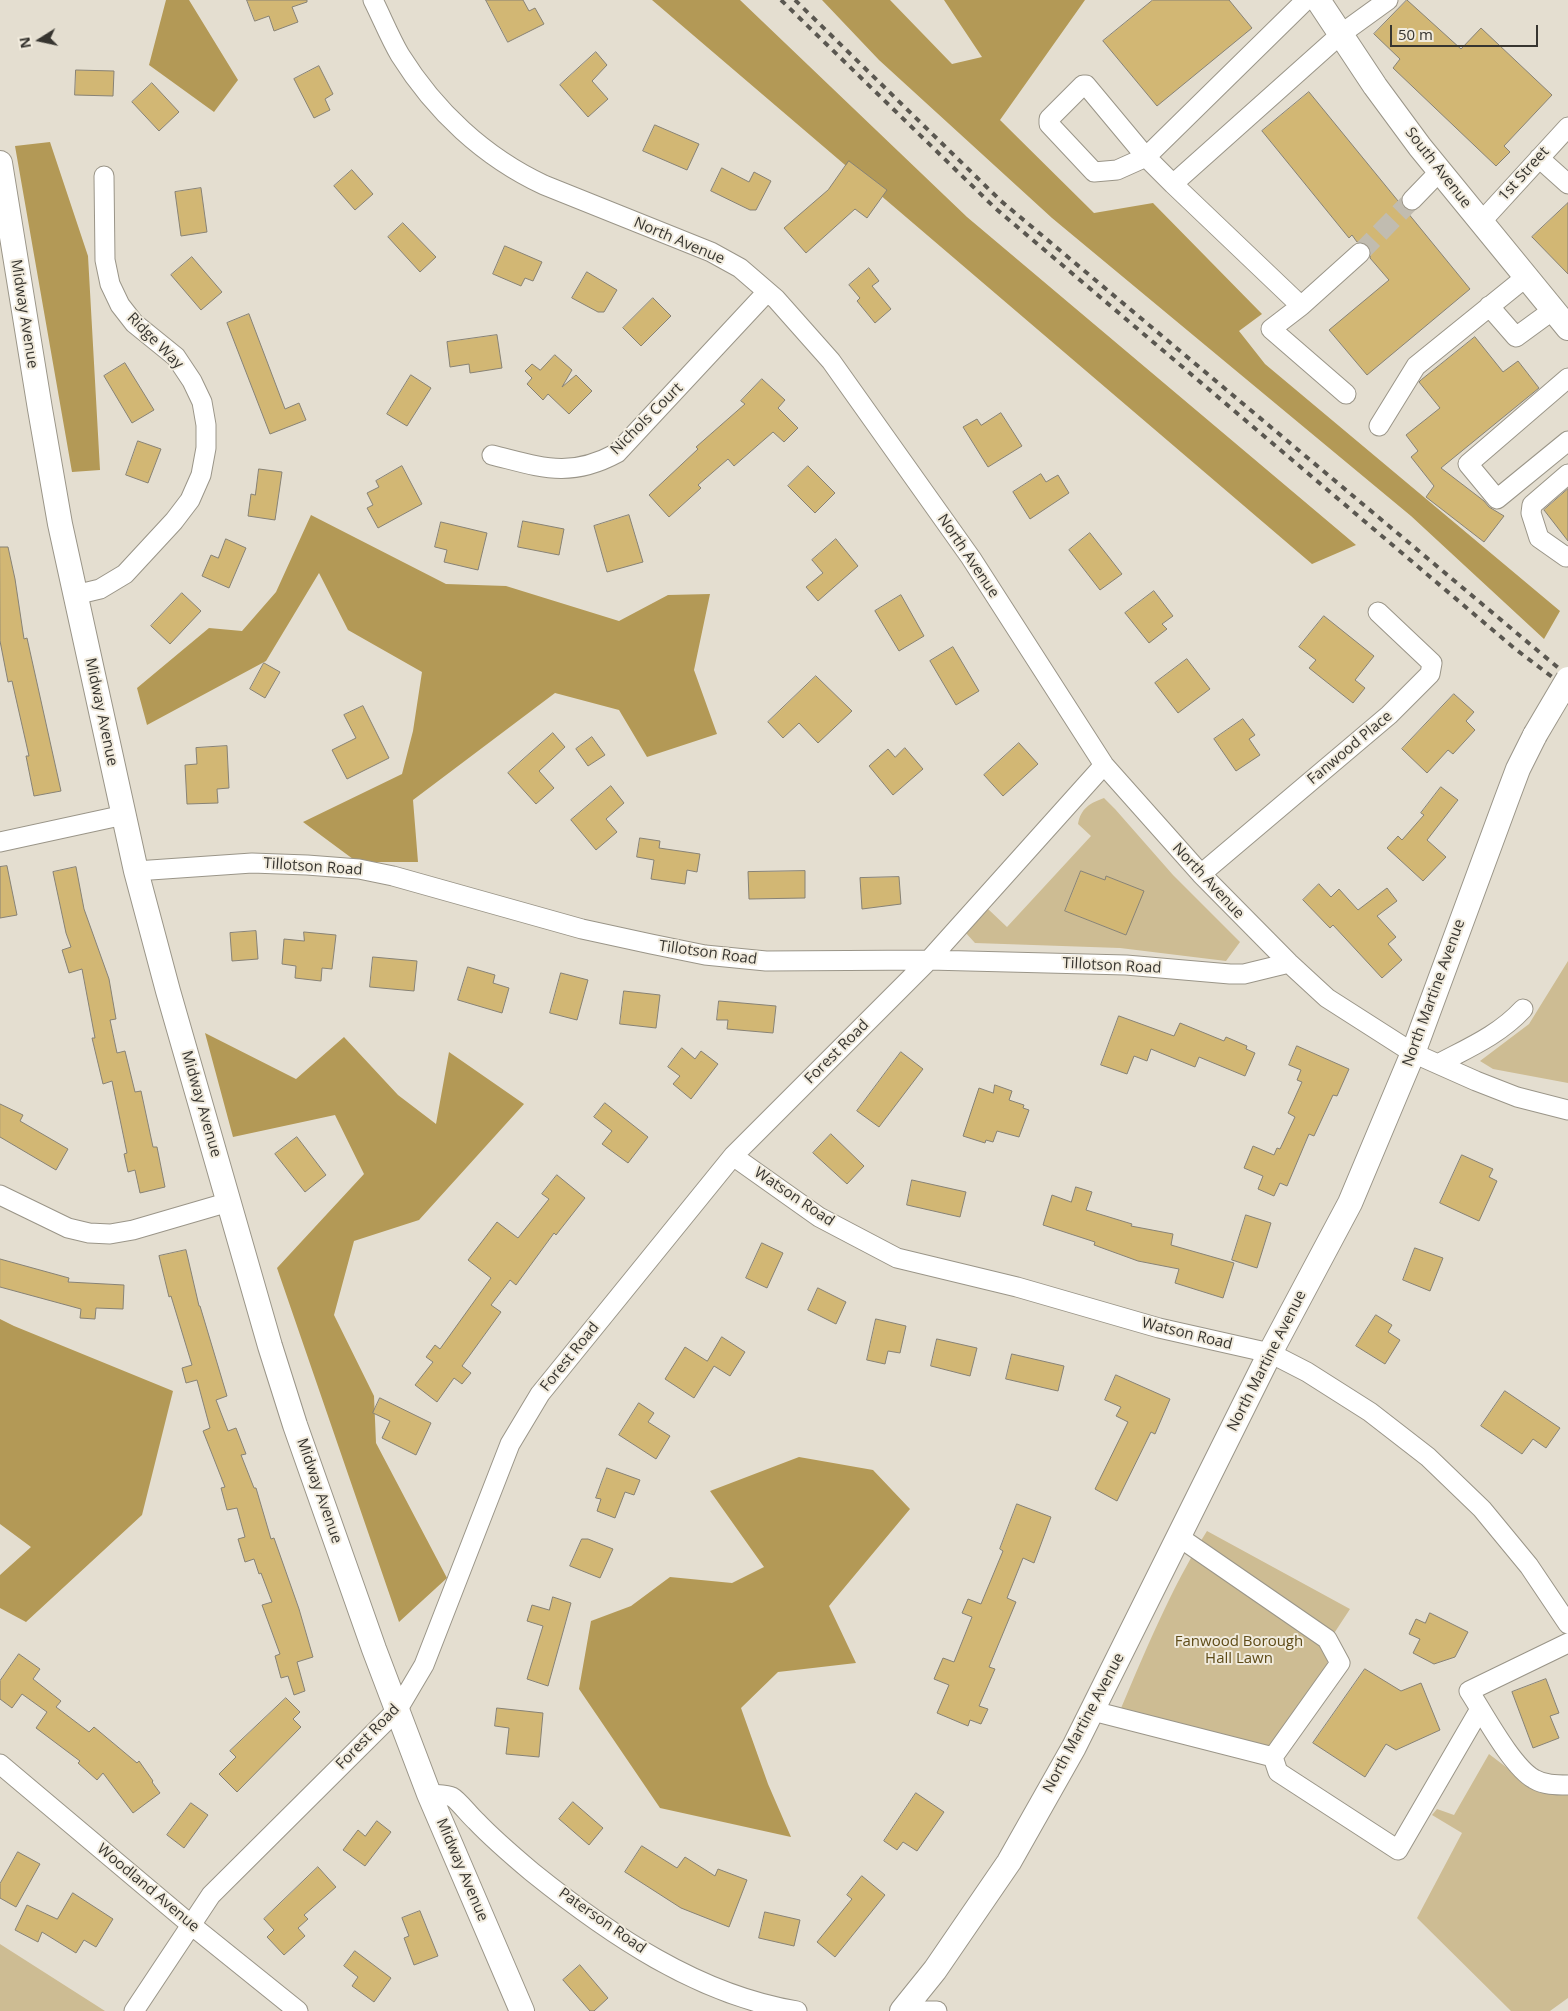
<!DOCTYPE html>
<html>
<head>
<meta charset="utf-8">
<style>
  body { margin:0 }
  #map { position:relative; width:1568px; height:2011px; overflow:hidden; background:#e4ded0; font-family:"Open Sans",sans-serif }
  canvas { display:block }
  .north { position:absolute; left:15px; top:15px; width:50px; height:50px; -webkit-text-stroke:4px #f1ebdd; paint-order:stroke; rotate:260deg; font-size:14px; font-weight:700; line-height:20px; text-align:center; color:#373530 }
  .north::after { content:''; display:block; margin:auto; width:18px; height:22px; background:#373530; clip-path:polygon(50% 0,100% 100%,50% 72%,0 100%) }
  .scale { position:absolute; left:1390px; top:25px; width:148px; height:22px; box-sizing:border-box; border:2px solid #373530; border-top:0; padding-left:6px; font-size:15px; line-height:18px; white-space:nowrap; color:#373530; -webkit-text-stroke:4px #f1ebdd; paint-order:stroke }
</style>
</head>
<body>
<div id="map">
<canvas width="1568" height="2011"></canvas>
<div class="north">N</div>
<div class="scale">50 m</div>
</div>
<script>
const ctx = document.querySelector('canvas').getContext('2d');
ctx.lineJoin = 'round';
function paint(path, color) {
  ctx.fillStyle = color;
  ctx.fill(path, 'evenodd');
}
function stroke(path, color, width, dash) {
  ctx.strokeStyle = color;
  ctx.lineWidth = width;
  ctx.lineCap = dash ? 'butt' : 'round';
  ctx.setLineDash(dash || []);
  ctx.stroke(path);
}
function label(font, color, halo, rows, align = 'center') {
  ctx.font = font + ' "Open Sans",sans-serif';
  ctx.lineWidth = 4;
  ctx.setLineDash([]);
  ctx.textBaseline = 'middle';
  ctx.strokeStyle = halo;
  ctx.fillStyle = color;
  for (const [text, x, y, turn = 0] of rows) {
    ctx.save();
    ctx.translate(x, y);
    ctx.rotate((+turn || 0) * Math.PI / 180);
    ctx.textAlign = isNaN(turn) ? turn : align;
    if (halo) ctx.strokeText(text, 0, 0);
    ctx.fillText(text, 0, 0);
    ctx.restore();
  }
}
paint(new Path2D(`
  M1104,798l11,11 58,66 67,67 -14,19 -106,-13 -145,-5 -10,-11 23,-23 19,18 84,-91 -13,-12c3,-16 12,-21 26,-26zM1081,871l24,9 1,-4 37,15 -17,44 -61,-24z
  M1568,961v122l-75,-14 -13,-8 49,-37z
  M1207,1531l143,78 -19,29 -6,41 -40,56 -26,29 -142,-46c27,-64 53,-128 90,-187z
  M1489,1754l51,39 28,1v204l-18,13h-39l-94,-93 45,-85 -30,-18 5,-6 17,6z
  M0,1944l105,67h-105z`), '#cdbc93');
paint(new Path2D(`
  M166,0h23l49,80 -24,32 -65,-47z
  M652,0h88l227,217 389,328 -44,19z
  M822,0h68l62,64 30,-7 -38,-57h141l-85,120 94,93 59,-10 109,111 -23,17 26,33 295,247 -16,28 -133,-123 -359,-298 -173,-158z
  M50,142l38,114 12,214 -28,2 -57,-326z
  M311,515l135,69 60,2 113,35 49,-26 42,-1 -16,76 23,64 -70,23 -28,-47 -64,-17 -142,107 5,62h-61l-54,-40 99,-48 11,-43 9,-59 -74,-42 -29,-57 -53,88 -119,64 -10,-37 72,-60 33,3 34,-39z
  M205,1033l91,46 48,-42 54,58 38,29 13,-72 75,52 -105,116 -65,21 -20,74 40,81 2,47 71,135 -48,44 -122,-354 87,-94 -29,-59 -102,22z
  M0,1319l14,7 159,65 -31,124 -116,107 -26,-14v-33l31,-28 -31,-23z
  M799,1457l74,13 37,39 -81,97 27,57 -78,9 -37,36 27,76 23,53 -131,-29 -81,-119 12,-68 40,-15 39,-29 62,6 32,-16 -54,-76z`), '#b39956');
const building = new Path2D(`
  M247,0h60v2l-15,5 6,15 -24,9 -5,-15 -14,5z
  M486,0h37l6,11 6,-3 9,16 -36,18z
  M1153,0h76l23,28 -95,78 -54,-65z
  M1407,0l54,49 20,-21 71,67 -48,51 6,6 -14,14 -103,-98 7,-9 -26,-25z
  M596,52l11,13 -15,16 16,18 -20,18 -28,-32z
  M319,66l14,28 -8,5 5,11 -16,8 -20,-39z
  M76,70l38,1 -1,25 -38,-1z
  M152,83l27,29 -20,19 -27,-29z
  M1309,92l161,197 -103,86 -38,-45 60,-50 -19,-22 1,-7 -2,-5 -5,-3 -7,-1 -5,-7 -3,3 -87,-107z
  M655,125l44,19 -12,26 -44,-19z
  M849,161l38,29 -20,28 -12,-9 -49,44 -22,-25 44,-38z
  M722,168l27,14 5,-10 17,9 -15,29h-6l-39,-19z
  M352,170l21,24 -18,16 -21,-24z
  M201,188l6,44 -26,4 -6,-44z
  M1568,203v71l-36,-37z
  M403,223l33,34 -16,15 -32,-35z
  M505,246l37,16 -9,19 -8,-3 -4,8 -28,-12z
  M192,257l30,35 -21,18 -30,-35z
  M869,268l10,13 -7,5 19,23 -16,14 -18,-22 3,-3 -11,-13z
  M587,272l30,18 -13,22h-6l-26,-14z
  M653,298l18,18 -30,30 -18,-18z
  M249,314l36,95 14,-6 7,17 -36,14 -43,-111z
  M497,335l5,33 -32,5 -1,-9 -19,3 -3,-25z
  M1475,337l28,35 15,-11 21,27 -98,80 43,33 5,6 15,9 -20,26 -58,-45 8,-11 -23,-29 7,-6 -12,-16 34,-27 -21,-26 2,-2z
  M555,355l17,15 -10,17 14,-12 16,16 -23,23 -21,-20 -5,6 -16,-16 5,-6 -7,-7 7,-7 8,6z
  M125,363l29,47 -22,13 -28,-47z
  M411,375l20,13 -24,38 -20,-12z
  M762,379l23,21 -7,8 20,20 -14,14 -11,-10 -39,34 -6,-7 -30,26 3,3 -32,29 -20,-22 49,-46 -2,-2 49,-43 -4,-3z
  M1001,413l21,33 -34,21 -25,-40 14,-8 4,6z
  M138,441l23,8 -13,34 -22,-8z
  M402,466l20,38 -44,24 -11,-20 6,-3 -6,-12 12,-6 -3,-6z
  M808,466l27,27 -20,20 -27,-27z
  M259,469l23,3 -7,48 -27,-4 3,-22 4,1z
  M1041,474l5,8 12,-7 11,18 -39,26 -17,-27z
  M1568,489v52l-24,-31z
  M629,515l14,47 -36,10 -13,-46z
  M523,521l41,8 -5,26 -41,-8z
  M441,522l46,11 -9,37 -34,-8 3,-12 -12,-3z
  M1090,533l32,41 -22,16 -31,-40z
  M226,539l20,9 -17,40 -27,-12 9,-21 7,3z
  M836,539l22,27 -40,35 -12,-14 17,-14 -11,-13z
  M0,547h8l7,32 9,60 3,-1 34,153 -27,5 -8,-40h3l-17,-75 -4,1 -8,-41z
  M1154,591l19,25 -11,8 5,5 -18,14 -24,-30z
  M182,593l19,18 -31,33 -19,-18z
  M901,595l23,41 -25,15 -24,-40z
  M1324,616l50,40 -19,24 10,8 -12,15 -44,-35 7,-8 -17,-13z
  M953,647l26,44 -23,14 -26,-44z
  M1187,659l23,30 -32,24 -23,-30z
  M264,663l16,9 -15,26 -15,-9z
  M816,676l36,35 -34,32 -19,-20 -16,15 -15,-16z
  M1454,694l20,18 -8,9 9,9 -22,24 -5,-4 -21,23 -25,-24z
  M363,706l26,52 -42,21 -15,-29 24,-12 -12,-23z
  M1243,719l12,16 -6,4 11,16 -24,16 -22,-32z
  M553,733l12,14 -26,24 15,17 -18,16 -28,-31z
  M592,737l13,18 -17,11 -12,-17z
  M1019,743l19,21 -35,32 -19,-21z
  M227,746l2,42 -12,1 1,14 -31,1 -2,-39 12,-1 -1,-16z
  M905,748l18,21 -30,26 -24,-29 19,-17 7,8z
  M611,786l13,17 -18,16 11,13 -21,18 -25,-30z
  M1441,787l17,13 -31,40 19,17 -23,24 -36,-33 11,-12 4,4 22,-25 -3,-2z
  M640,838l20,3 -1,7 41,6 -3,18 -10,-2 -2,14 -34,-5 3,-19 -17,-3z
  M7,866l10,49 -17,3v-51z
  M76,867l8,42 25,70 7,40 -6,1 7,33 8,-2 10,41 6,-1 12,56h4l8,40 -25,6 -5,-23 -7,2 -4,-18 3,-1 -15,-72 -9,3 -11,-46h3l-13,-69 -13,4 -7,-23 9,-3 -5,-14 -13,-61z
  M805,871v27l-56,1 -1,-27z
  M1081,871l24,9 1,-4 38,15 -18,44 -61,-24z
  M899,877l2,27 -39,5 -2,-31z
  M1319,884l12,13 8,-8 19,21 29,-22 10,13 -20,15 19,21 -8,7 14,16 -20,18 -49,-53 -3,3 -27,-28z
  M256,931l2,28 -26,2 -2,-28z
  M304,932l32,3 -4,34 -10,-1 -1,13 -26,-3 1,-12 -14,-2 2,-25 20,2z
  M373,957l44,4 -3,30 -44,-4z
  M468,967l27,8 -2,8 16,5 -7,25 -44,-13z
  M561,973l27,7 -11,40 -27,-7z
  M624,991l36,4 -4,33 -36,-4z
  M719,1001l57,5 -3,27 -46,-4 1,-9h-11z
  M1119,1016l55,20 6,-13 44,18 2,-4 21,9 -1,3 9,4 -10,23 -46,-19 -4,10 -44,-18 -4,12 -13,-5 -7,18 -26,-9z
  M1297,1046l52,23 -12,27 -4,-1 -19,41 -5,-2 -22,52 -7,-3 -6,13 -16,-7 5,-13 -19,-8 9,-22 21,9 3,-7 3,1 15,-32 -7,-4 14,-31 -5,-2 4,-10 -12,-5z
  M682,1048l13,11 6,-8 17,13 -27,35 -18,-15 7,-8 -12,-9z
  M901,1052l22,17 -44,58 -22,-16z
  M995,1085l17,6 -3,9 15,5 -1,3 6,2 -10,27 -22,-6 -4,11 -7,-2 -1,3 -22,-7 16,-48 14,5z
  M605,1103l43,34 -20,26 -26,-19 10,-13 -18,-14z
  M0,1104l23,11 -3,6 48,28 -12,21 -56,-33z
  M831,1134l33,32 -17,18 -34,-31z
  M297,1137l29,38 -21,17 -30,-38z
  M1462,1155l31,14 -4,8 8,4 -18,40 -39,-18z
  M557,1175l28,23 -29,37 -2,-2 -38,52 -6,-5 -19,25 10,7 -39,54 9,7 -9,11 -8,-6 -17,24 -22,-17 18,-23 -7,-5 9,-12 5,4 51,-71 -23,-18 29,-38 21,16 31,-39 -7,-5z
  M912,1180l54,12 -6,25 -53,-12z
  M1076,1187l16,5 -6,18 46,14 -1,2 42,8 -2,11 63,18 -11,35 -48,-15 4,-14 -41,-8 -44,-16 1,-3 -52,-17 9,-30 19,7z
  M1246,1215l25,8 -14,45 -25,-8z
  M762,1243l21,10 -16,35 -21,-10z
  M1415,1248l28,10 -13,33 -27,-11z
  M186,1250l13,56h1l27,90 -11,4 12,31 8,-3 10,26 -5,1 13,33h2l15,51 3,-1 25,71 14,48 -16,5 8,29 -11,4 -6,-19 -7,2 -6,-22 5,-2 -18,-49 10,-3 -11,-29 -2,1 -5,-15 -9,3 -7,-23 7,-2 -8,-29 -10,2 -6,-22 4,-1 -22,-56 7,-3 -13,-48 -11,3 -4,-15 10,-3 -21,-69 -2,1 -10,-41z
  M0,1259l69,19 -1,4 56,3 -1,24 -27,-1 -1,11 -15,-1 1,-9 -81,-22z
  M818,1288l28,14 -10,22 -28,-14z
  M1376,1315l16,10 -4,7 12,8 -15,24 -29,-18z
  M876,1319l30,7 -6,27 -12,-2 -3,13 -18,-4z
  M722,1337l23,15 -15,24 -16,-10 -20,32 -29,-19 20,-32 22,14z
  M937,1339l40,9 -7,28 -39,-10z
  M1012,1354l52,12 -6,25 -52,-12z
  M1116,1375l54,24 -15,35 -4,-2 -34,69 -22,-12 33,-67 -12,-6 5,-9 -16,-7z
  M1505,1391l55,37 -14,20 -13,-9 -11,15 -41,-28z
  M380,1398l51,25 -15,32 -34,-17 8,-17 -17,-8z
  M639,1403l15,10 -6,9 22,14 -14,23 -37,-24z
  M607,1468l33,12 -6,15 -9,-3 -10,26 -18,-7 4,-12 -5,-1z
  M1017,1504l34,13 -17,46 -11,-5 -16,40 9,4 -27,65 6,2 -16,37 9,3 -7,15 -11,-4 -2,6 -31,-13 12,-28 -15,-6 9,-21 11,4 18,-45 -10,-4 6,-14 13,5 22,-53 -3,-2z
  M582,1539h6l25,10 -13,29 -30,-12z
  M553,1597l18,6 -23,83 -21,-7 16,-53 -16,-5 5,-16 17,5z
  M1430,1613l38,19 -13,25 -21,7 -21,-11 7,-14 -11,-5 7,-15 9,4z
  M19,1654l21,15 -7,10 28,22 -5,6 33,25 5,-5 43,36 2,-2 14,20 -1,1 8,11 -27,20 -30,-40 -6,7 -19,-17 2,-2 -44,-33 11,-16 -25,-18 -10,14 -12,-9v-18z
  M1365,1669l36,22 20,-8 19,47 -44,20 -10,-6 -21,33 -52,-34z
  M1546,1679l13,34 -9,3 9,22 -26,10 -21,-56z
  M286,1698l14,14 -7,7 8,8 -64,65 -18,-18 17,-17 -6,-6z
  M497,1708l46,5 -4,44 -33,-3 3,-26 -14,-2z
  M916,1793l28,19 -27,39 -14,-9 -6,8 -13,-9z
  M573,1802l30,26 -14,17 -30,-26z
  M191,1803l17,12 -24,33 -17,-13z
  M377,1821l14,11 -26,34 -22,-16 15,-20 7,6z
  M642,1846l35,22 8,-11 30,19 3,-7 29,11 -18,47 -48,-19 -56,-36z
  M18,1852l22,12 -24,43 -16,-9v-14z
  M318,1867l18,20 -32,28 4,4 -10,9 7,8 -21,19 -17,-18 7,-7 -10,-11z
  M862,1876l23,19 -50,62 -18,-15 35,-43 -5,-4z
  M73,1893l40,26 -17,28 -12,-7 -8,13 -34,-21 -4,10 -23,-12 12,-25 30,14z
  M420,1911l18,45 -24,9 -10,-27 5,-2 -7,-18z
  M765,1912l35,8 -6,26 -35,-8z
  M355,1951l36,27 -17,24 -22,-16 6,-9 -14,-11z
  M580,1965l28,33 -14,13h-4l-27,-31z`);
paint(building, '#d2b774');
stroke(building, '#878275', 1);
stroke(new Path2D(`
  M1360,253l52,-53`), '#c1bcb0', 19, [19, 9]);
const minor = new Path2D(`
  M373,0c9,18 17,38 27,55 35,56 84,102 144,130l167,67 29,16 36,31 55,62 140,197 133,207 97,109 88,89 38,35 86,55 63,28 41,16 51,13
  M1539,158l29,26
  M1173,184l-27,-27 -60,-72h-3l-34,34v5l45,48 23,-2 29,-13 160,-157
  M1412,200l28,-29
  M1481,222l87,-95
  M1301,306l59,-53
  M1489,306l27,31 37,-27
  M1568,378l-100,86 29,35 71,-58
  M1346,394l-75,-65 30,-23 -128,-122 168,-150 47,-34
  M1379,426l37,-60 110,-89
  M492,455c49,12 77,24 125,-2l150,-161
  M1568,474l-36,31 -1,8 8,25 27,19 2,-1
  M75,595l25,-6 25,-15 49,-53 16,-21 11,-25 5,-27v-23l-4,-23 -10,-21 -16,-24 -42,-34 -14,-18 -10,-21 -5,-24 -1,-84
  M0,842l124,-27
  M136,871l116,-8 55,2 52,4 34,7 189,53 69,15 54,11 61,6 163,-1 197,5 104,9h14l45,-11
  M1201,874l188,-159 41,-41 2,-11 -54,-51
  M1438,1064c30,-16 61,-29 85,-55
  M733,1156l86,61 78,41 120,29 142,41 111,25 37,19 63,40 58,45 54,52 47,57 39,58
  M0,1195l68,33 21,5 21,1 23,-4 96,-28
  M1179,1537l148,102 13,24 -67,94 5,15 120,78 82,-141
  M1568,1643l-99,48c15,23 43,76 65,88 10,6 22,6 34,6
  M1093,1711l180,46
  M0,1764l190,160 108,87
  M429,1794c7,1 17,0 23,3 6,3 18,19 24,24 17,18 37,35 56,51 77,62 166,123 265,139
  M134,2011l77,-116 187,-186 26,-44 86,-221 30,-50 193,-238 196,-196 175,-195
  M924,2011h13`);
const major = new Path2D(`
  M1318,0l57,86 45,61 148,181
  M0,163l40,246 20,115 76,347 32,120 102,355 25,79 79,224 55,145 93,217
  M902,2011l33,-41 74,-108 65,-115 196,-394 80,-150 63,-150 93,-252 12,-32 17,-34`);
stroke(minor, '#9a9588', 21);
stroke(major, '#9a9588', 26);
stroke(minor, '#fff', 19);
stroke(major, '#fff', 24);
stroke(new Path2D(`
  M781,0l214,208 519,440 54,41
  M795,0l206,201 567,475`), '#5a5750', 4, [6, 6]);
const majorBridge = new Path2D(`
  M1535,735l33,-56`);
stroke(majorBridge, '#9a9588', 26, []);
stroke(majorBridge, '#fff', 24);
label('15px', '#373530', '#f1ebdd', [
  ["South Avenue",1438,168,52],
  ["1st Street",1524,174,-48],
  ["North Avenue",679,241,23],
  ["Midway Avenue",24,314,81],
  ["Ridge Way",155,341,45],
  ["Nichols Court",647,419,-45],
  ["North Avenue",968,556,56],
  ["Midway Avenue",101,712,78],
  ["Fanwood Place",1350,748,-40],
  ["Tillotson Road",313,867,4],
  ["North Avenue",1208,881,47],
  ["Tillotson Road",708,953,8],
  ["Tillotson Road",1112,966,3],
  ["North Martine Avenue",1434,993,-70],
  ["Forest Road",837,1052,-45],
  ["Midway Avenue",201,1104,74],
  ["Watson Road",794,1197,34],
  ["Watson Road",1187,1334,14],
  ["Forest Road",570,1357,-51],
  ["North Martine Avenue",1267,1361,-63],
  ["Midway Avenue",319,1491,71],
  ["North Martine Avenue",1084,1723,-62],
  ["Forest Road",368,1737,-46],
  ["Midway Avenue",462,1870,67],
  ["Woodland Avenue",148,1888,40],
  ["Paterson Road",602,1921,35]
]);
label('15px', '#5e4b17', '#f1ebdd', [
  ["Fanwood Borough",1239,1642],
  ["Hall Lawn",1239,1659]
]);
</script>
</body>
</html>
